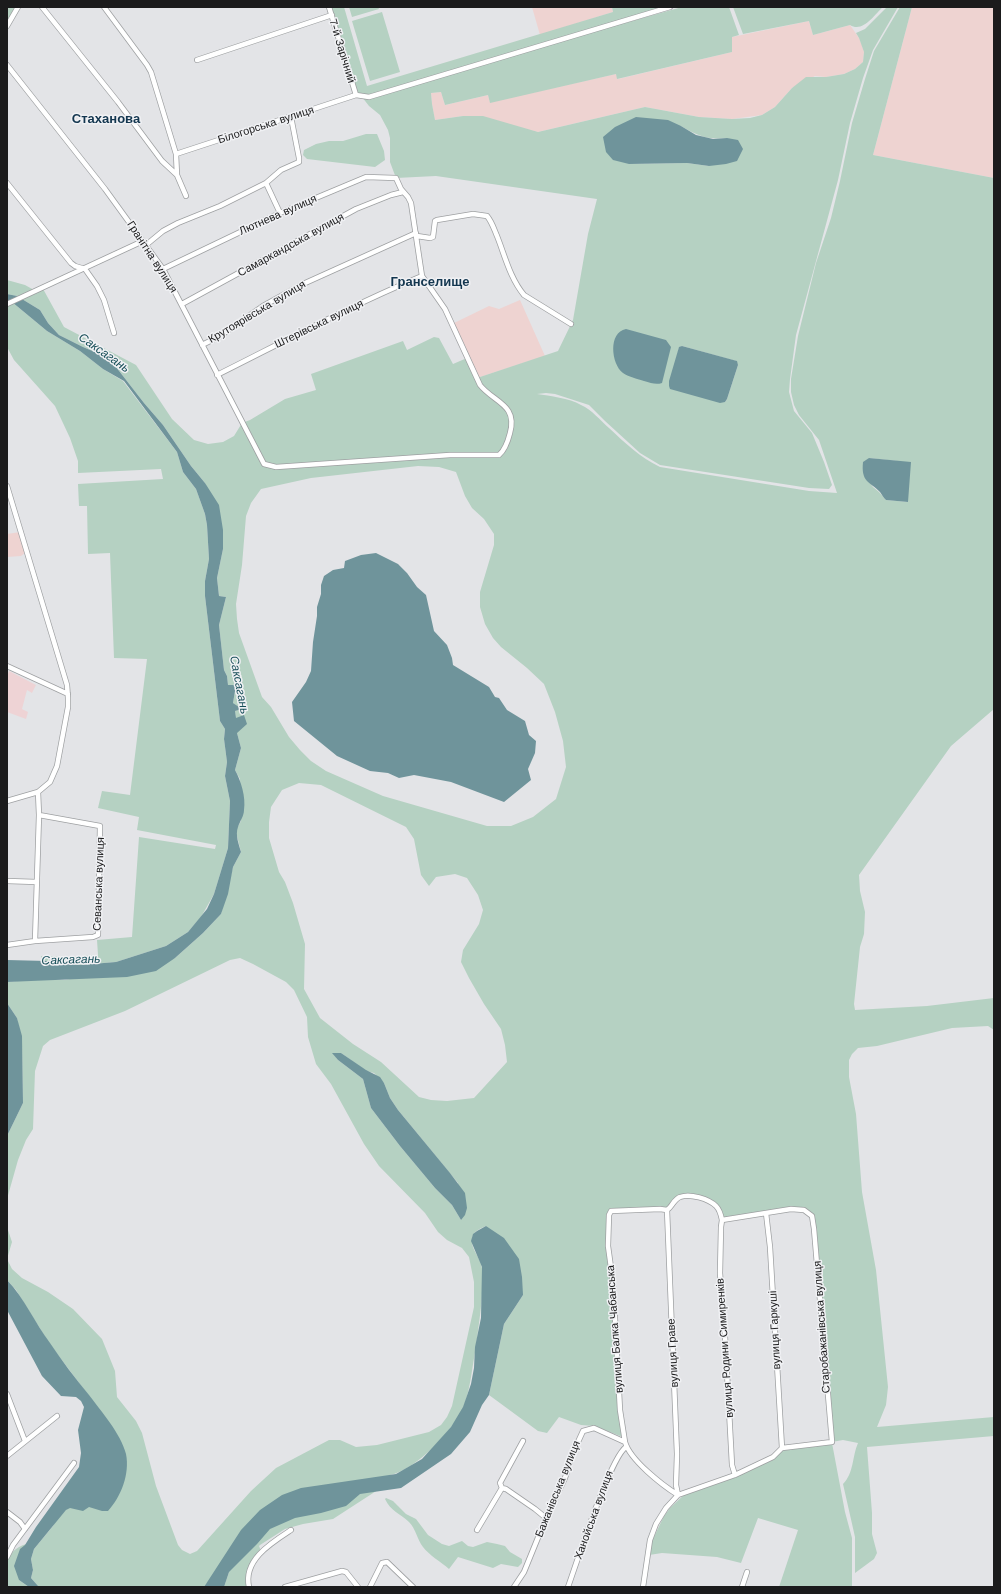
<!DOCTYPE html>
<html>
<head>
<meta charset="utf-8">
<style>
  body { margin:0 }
  #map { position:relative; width:1001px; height:1594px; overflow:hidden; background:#e3e4e7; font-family:"Work Sans",sans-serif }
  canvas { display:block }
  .frame { position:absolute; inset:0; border:8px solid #1b1b1c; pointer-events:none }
</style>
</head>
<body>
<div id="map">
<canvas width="1001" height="1594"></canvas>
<div class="frame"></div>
</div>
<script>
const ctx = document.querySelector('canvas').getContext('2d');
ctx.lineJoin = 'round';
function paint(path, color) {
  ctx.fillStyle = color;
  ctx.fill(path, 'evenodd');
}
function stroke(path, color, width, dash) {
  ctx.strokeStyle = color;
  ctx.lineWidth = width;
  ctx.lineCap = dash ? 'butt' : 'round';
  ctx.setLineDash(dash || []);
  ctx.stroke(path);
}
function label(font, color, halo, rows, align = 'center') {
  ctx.font = font + ' "Work Sans",sans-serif';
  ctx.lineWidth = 3;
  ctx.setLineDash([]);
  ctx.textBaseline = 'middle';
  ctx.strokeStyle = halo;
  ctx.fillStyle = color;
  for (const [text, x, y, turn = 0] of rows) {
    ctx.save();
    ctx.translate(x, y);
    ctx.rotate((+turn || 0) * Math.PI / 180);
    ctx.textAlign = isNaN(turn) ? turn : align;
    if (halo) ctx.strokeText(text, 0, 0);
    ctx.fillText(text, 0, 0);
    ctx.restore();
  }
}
paint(new Path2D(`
  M9,671l27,14 -4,8 -5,-3 -5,19 6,3 -2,7 -19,-7v-35z`), '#eed3d5');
paint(new Path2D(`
  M532,7h80l1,5 -73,23z
  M912,7h82v171l-121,-23z
  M809,21l4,14 37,-10 9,13 3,7 2,7 -1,10 -8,7 -11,5 -18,3 -11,-1 -23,12 -17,19 -13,8 -30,4 -33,-2 -54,-10 -107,25 -75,-16 -28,4 -3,-16 -1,-11 10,-1 4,13 43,-10 2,7 126,-28 2,5 114,-27v-15z
  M520,300l25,56 -68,22 -25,-54 37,-18 10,3z
  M20,532l6,20 -5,4 -14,1v-23z`), '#eed3d1');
paint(new Path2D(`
  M7,7h11l-11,19z
  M329,7h15l23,79 246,-74 -1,-5h58l-99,31 111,-31h47l10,28 -7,2v15l-115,27 -1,-5 -126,29 -2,-8 -43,10 -4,-13 -10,1 1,11 3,16 28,-4h20l55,16 107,-25 54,10 33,2 18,-1 12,-3 13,-8 17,-19 14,-11h20l18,-3 11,-5 8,-7 1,-10 -5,-14 -3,-5 9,-4 22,-22h11l-25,43 -10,28 -13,45 -12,57 -42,155 -6,44 -1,13 5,19 18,22 12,29 8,23 -3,4 -20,-1 -149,-23 -20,-12 -35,-32 -16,-16 -34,-11 -9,-1 -9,1c13,2 32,4 44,11 11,5 19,15 28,23 16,15 32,30 51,39l149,24 28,2 -18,-53 -20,-25 -5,-10 -3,-13v-13l7,-43 18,-73 15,-45 9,-37 12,-58 13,-44 9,-28 26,-44h12l-39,148 121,23v531l-43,37 -92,129 1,16 5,21 -1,22 -4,13 -6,57 1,6 72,-4 67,-8v32l-6,-4 -36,2 -75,18 -19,2 -6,6 -3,6v17l7,37 6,78 14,78 12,117 -2,18 -9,22 117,-10v19l-127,11 5,66v21l5,19 -3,6 -19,14v-36l-12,-53c11,-11 9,-27 15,-41l-15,-3 -11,2 -16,-190 -6,-39 -20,-6 -63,11 -4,-1 -12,-16 -32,-6 -10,12 -54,3 -2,-2 -3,1 -3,6 16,222 -29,-11 -13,-1 -22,-8 -12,16 -9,-2 -49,-36 15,-71 19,-29 -37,-69c-7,3 -14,6 -14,14 -1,9 9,19 10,28 2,27 -3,53 -6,79 -4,20 -5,39 -12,59 -10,24 -48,64 -74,69l-3,9 -54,35 -30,5 -18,5 -25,16 -1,1 2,5c-9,12 -17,20 -13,36h-24l5,-15 -21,10 -4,5h-165l-8,-9 2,-8 -2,-11 3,-10 19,-23 3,-6 23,-24 13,-96 -43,-57 -33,-53 -9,-10v-53l5,15 -5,17 5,10 10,9 26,14 25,17 29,30 13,32 2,26 19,24 6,12 14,53 22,59 4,5 8,4 7,-3 54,-60 25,-23 53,-28h11l16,7 21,-2 52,-13 12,-7 6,-8 5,-11 22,-99v-25l-5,-25 -7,-9 -15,-8 -9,-8 -13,-19 -46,-47 -15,-22 -33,-60 -15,-20 -8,-27 -1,-20 -13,-27 -8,-8 -33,-18 -13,-6 -10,2 -105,51 -75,29 -7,6 -8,25 -2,58 -7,11 -8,20 -11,39v-63l16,-33 -1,-57 -5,-28 -10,-15v-21l32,-3 26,1 110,-22 28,-25 18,-19 12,-47 8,-15 -4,-16v-8l4,-7 -1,-42 -5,-9 6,-22 -4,-15 -2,-22 6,-2 -8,-6 3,-18h-8l-1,-9 -3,-6 -5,-45 7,-28 -7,-1 -2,-18 6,-29 -18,-66 -14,-17 -28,-41 -19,-22 -35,-45 -26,-11 -24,-12 -11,-12 -8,-13 -23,-14 -10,-2v-14l18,5 9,5 8,-3 22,40 72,38 36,54 22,21 14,4 15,-2 11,-6 8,-13 8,-3 35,-21 31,-9 -5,-16 92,-33 4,9 27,-13 5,1 14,26 14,-6 10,20 81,-27 15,-31 15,-86 9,-35 -161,-23 -40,2 -6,-16v-24l-2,-8 -8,-15 -11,-9 -7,-9 -6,-2zM681,126c17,10 26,14 46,12l-18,28 -22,-3 -58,1zM682,346l54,15 2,4 -11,34 -2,3 -56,-16 10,-38zM869,458l28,3 11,41 -22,-2 -7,-8 -6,-5 -8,-10zM418,466l21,1 17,5 9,24 7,12 12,11 10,15v11l-14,47v15l5,17 8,14 8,9 26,21 17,16 11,28 8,29 3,26 -10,32 -23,18 -22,9h-24l-104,-30 -57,-25 -15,-10 -11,-11 -11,-13 -18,-30 -9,-10 -23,-64 -2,-14 -1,-15 6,-39 4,-49 5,-13 10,-14 50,-11zM299,783l22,2 85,42 8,12 7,36 8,11 7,-9 19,-3 12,4 11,17 5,15 -4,14 -16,26 -2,12 8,16 15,26 17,25 4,16 2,17 -33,36 -27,3 -16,-1 -12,-3 -38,-35 -28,-18 -33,-26 -16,-29 1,-45 -12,-41 -8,-21 -6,-10 -10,-34v-16l2,-15 11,-17zM333,1053h8l25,18 8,2 10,10 6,15 8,12 60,73 3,37 -9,-15 -17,-17 -35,-42 -29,-38 -8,-29 -25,-19z
  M349,7h29l1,2 -27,8z
  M733,7h150c-9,8 -20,26 -33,18l-37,10 -4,-14 -66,13z
  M382,12l18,60 -30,9 -18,-60z
  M366,134h11l7,17 1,9 -10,7 -68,-8 -4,-4 1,-5 12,-6 13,-3h14z
  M7,301l5,1 35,29 33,20 23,18 20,12 54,71 6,20 13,17 9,25 2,11 2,34 -4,22v15l15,125 5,8 -1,10 3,23 -2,14 5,25 -2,47 -14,46 -13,23 -13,15 -22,14 -50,16 -36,3 -39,-4v-5l26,1 31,-2 -1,-15 35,-3 7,-100 76,12 1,-4 -79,-15 2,-13 -41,-9 4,-17 28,4 17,-136 -33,-1 -4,-105 -22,1 -1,-48h-8l-1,-22 85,-5 -2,-10 -83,4v-12l-8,-23 -15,-32 -41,-46 -7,-13z
  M832,1443l13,69 7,26v49h-73l19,-57 -40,-12 -17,45 -24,-6 -55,-4 -13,2 3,-14 12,-25 6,-8 15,-14 52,-18 46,-27z
  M386,1498l7,3 13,13 10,5 12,16 14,9 7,2 13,-5 6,5 5,1 14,-5 10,2 8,2 5,6 12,7v4l-4,4 -17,-3 -8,4 -35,-11 -9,12c-8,-7 -20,-14 -26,-22 -6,-8 -7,-18 -14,-25 -9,-9 -18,-10 -24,-23z
  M26,1544l-7,36 10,7h-22c0,-20 -4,-35 19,-43z`), '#b5d1c2');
paint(new Path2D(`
  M636,117l32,3 13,6 15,9 17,4 14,-1 11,2 5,9 -6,12 -11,3 -17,2 -22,-3 -58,1 -16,-4 -7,-8 -3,-15 12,-10z
  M7,294l10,2 23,14 8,13 11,12 24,12 26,11 35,45 19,22 28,41 14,17 14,22 4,25v19l-6,29 2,18 7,1 -7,28 5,45 3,6 1,9h8l-3,18 9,6 -7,2 1,7 8,-3 3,9 -10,9 4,15 -6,22c6,11 11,27 9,40 0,6 -4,11 -6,17 -3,8 1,18 3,25l-8,15 -5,27 -7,20 -18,19 -28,25 -19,13 -29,6 -120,5v-22l40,1 33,4 36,-3 50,-16 22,-14 19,-23 7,-15 14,-46 2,-47 -5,-25 2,-14 -3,-23 1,-10 -5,-8 -15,-125v-15l4,-22 -2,-34 -2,-11 -9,-25 -13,-17 -6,-20 -53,-71 -21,-12 -23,-18 -33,-20 -35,-29 -5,-1z
  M626,329l40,11 5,7 -9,36c-6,2 -11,0 -18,-2 -6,-2 -15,-4 -21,-8 -12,-9 -15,-41 3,-44z
  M682,346l55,15 1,4 -11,34 -2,3 -5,1 -50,-14 -1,-3v-5l10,-34z
  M869,458l42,4 -3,40 -22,-2c-3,-3 -4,-5 -6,-8 -11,-11 -19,-10 -17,-30z
  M376,553l22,11 9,9 10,14 9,8 8,36 13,14 5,13 1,7 36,22 6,10 4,1 8,12 18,11 4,14 7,6 -1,12 -7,16 3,11 -27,22 -53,-20 -37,-7 -15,3 -11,-5 -18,-2 -33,-15 -43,-35 -2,-19 14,-20 5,-11 2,-29 4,-26v-9l4,-13v-9l3,-9 9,-6 11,-2 1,-7 16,-6z
  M7,1003l10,15 5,18 1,67 -16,33z
  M332,1053h9l25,17 14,7 4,6 6,15 8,12 52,63 15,20 2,15 -2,7 -4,5 -9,-15 -17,-17 -35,-42 -29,-38 -8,-29 -25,-19z
  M486,1226l18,12 15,21 3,18 1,18 -19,29 -15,71 -7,10 -12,27 -19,22 -50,34 -41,6 -14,12 -25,7 -26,5 -25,11 -13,15 -28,28 -5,15h-20l37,-57 19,-20 22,-15 19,-7 95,-14 26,-15 29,-32 12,-20 8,-23 3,-16 1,-21 6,-29 1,-51 -11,-26 2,-7 4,-3z
  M7,1280c18,19 28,43 43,63 12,18 25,35 39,52 12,16 32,39 37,59 4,20 -5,43 -18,57h-6l-13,-4 -6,4 -13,-3 -4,2 -32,39 -3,10 2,11 -2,8 8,9h-10l-10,-7 -5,-14 6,-17 5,-4 11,-18 43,-60 2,-14 -3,-23 6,-23 -3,-6 -5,-4 -15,-1 -19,-20 -35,-66z`), '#6f949b');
const minor = new Path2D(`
  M42,7l76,95 44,59 15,14 9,21
  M104,7l43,58 4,7 25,82 1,21
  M329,7l27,88
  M7,26l11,-19
  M197,60l135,-45
  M7,65l98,124 58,80 101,195 12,3 174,-12h49c6,-5 9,-14 11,-22 8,-29 -17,-31 -30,-48l-35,-76 -23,-33 -11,-73 -3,-6 -7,-8 -5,-11 -30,-1 -86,36 -117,56
  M356,95l13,2 301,-90
  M176,154l180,-59
  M7,183l64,80 4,3 10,3 12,17 7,14 10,33
  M266,183l14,30
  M417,236l13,2 3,-1 2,-16 2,-1 36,-6 14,2c5,6 7,13 10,20 8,20 13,42 27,59l47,29
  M146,245l17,-14 15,-8 42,-17 46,-23 15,-13 18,-8v-4l-8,-41
  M7,304l136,-63
  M182,304l174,-95 35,-14 12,-3
  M202,345l18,-9 43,-30 40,-22 113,-51
  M217,375c68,-34 135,-70 205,-99
  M7,486l60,199 1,13v9l-11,59 -7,16 -12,10 1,23 -4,126
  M7,666l61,28
  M7,801l31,-9
  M7,881l30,1
  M7,945l28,-4 58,-4 5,-2 2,-109 -61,-11
  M667,1210l10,244 -1,31 2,10
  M766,1213l4,34 12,201
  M722,1220l-1,7 -1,46 5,63 7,129 3,10
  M7,1394l18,47
  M7,1456l50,-40
  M502,1488l4,1 29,20 11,9
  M7,1512l13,10 5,7
  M477,1530l25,-42 -2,-5 23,-42
  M7,1557l6,-12 61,-82
  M249,1587c-6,-27 22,-44 42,-57
  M285,1587l57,-16 4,1 12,15
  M370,1587l12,-24 5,-1 26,25
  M514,1587l10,-15 22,-54 19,-40 8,-25 10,-22 11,-3 31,14
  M568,1587c9,-25 42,-129 58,-140
  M643,1587l7,-47 6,-16 10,-16 12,-13 57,-20 38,-18 9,-9 50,-6 -18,-213 -2,-13 -8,-6 -13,-1 -69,11c-1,-5 -2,-10 -6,-14 -7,-7 -26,-13 -36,-9 -6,2 -8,10 -13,13l-7,-1 -49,2 -2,4 -1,31 5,36 7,128 5,32c5,18 37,43 53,53
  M742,1587l5,-15`);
stroke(minor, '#9ea0a2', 6);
stroke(minor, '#fff', 4.5);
label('11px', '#1b1b1c', '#f0f1f4', [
  ["7-й Зарічний",342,51,73],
  ["Білогорська вулиця",266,125,-18],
  ["Лютнева вулиця",278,215,-24],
  ["Самаркандська вулиця",291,245,-29],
  ["Гранітна вулиця",152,257,57],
  ["Крутоярівська вулиця",257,312,-31],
  ["Штерівська вулиця",319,324,-26],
  ["Севанська вулиця",99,884,-88],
  ["Старобажанівська вулиця",822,1327,-94],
  ["вулиця Балка Чабанська",615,1329,-94],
  ["вулиця Гаркуші",775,1330,-93],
  ["вулиця Родини Симиренків",725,1348,-94],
  ["вулиця Граве",673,1353,-93],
  ["Бажанівська вулиця",558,1489,-68],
  ["Ханойська вулиця",594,1515,-70]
]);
label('italic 12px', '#174e58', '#f0f1f4', [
  ["Саксагань",104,353,35],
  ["Саксагань",239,685,79],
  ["Саксагань",71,960,-2]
]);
label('bold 13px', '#13364f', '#f0f1f4', [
  ["Стаханова",106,119],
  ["Гранселище",430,282]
]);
</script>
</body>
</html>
